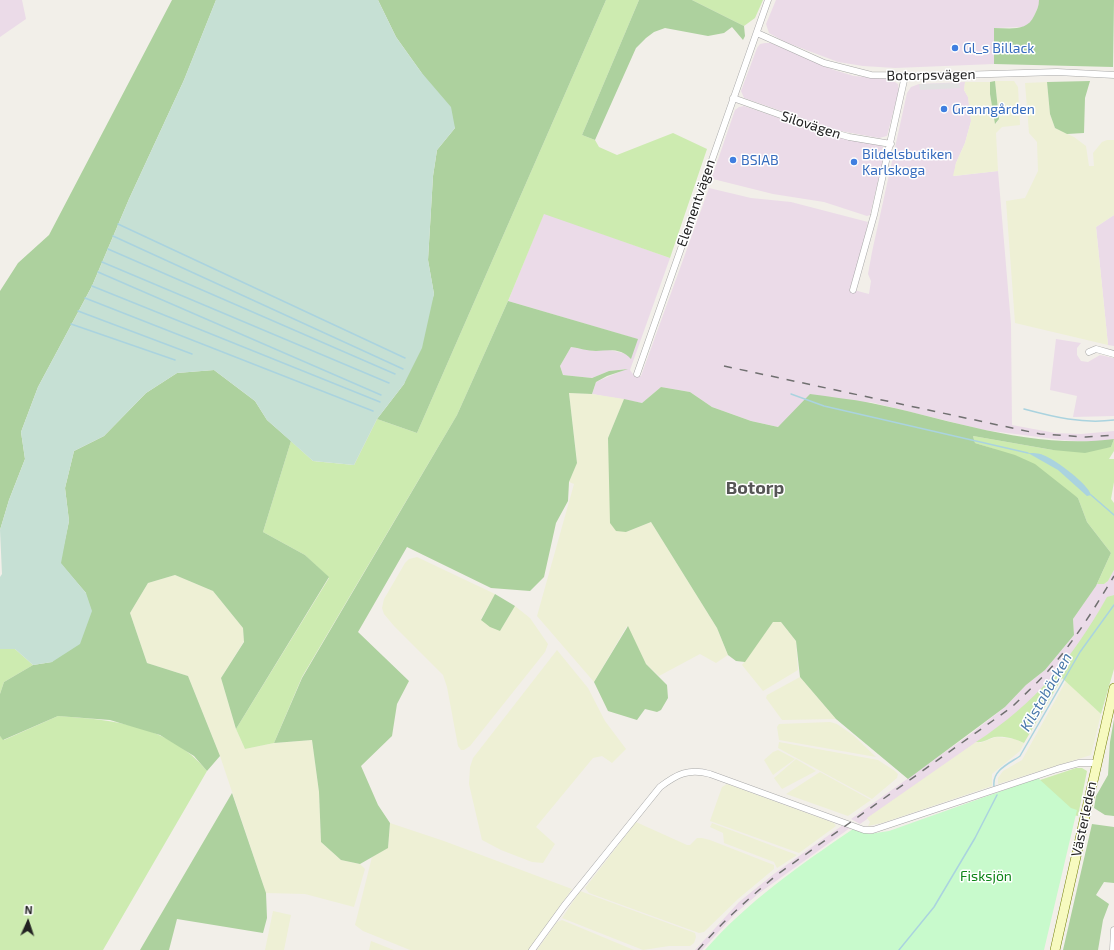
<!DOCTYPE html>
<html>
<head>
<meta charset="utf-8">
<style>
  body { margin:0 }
  #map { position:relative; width:1114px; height:950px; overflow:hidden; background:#f2efe9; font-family:"Exo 2",sans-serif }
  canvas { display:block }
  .north { position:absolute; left:8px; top:902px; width:40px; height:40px; -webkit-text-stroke:3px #fff; paint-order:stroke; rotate:3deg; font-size:11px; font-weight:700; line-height:16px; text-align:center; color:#222 }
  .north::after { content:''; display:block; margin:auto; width:14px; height:18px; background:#222; clip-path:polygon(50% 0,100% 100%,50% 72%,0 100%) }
</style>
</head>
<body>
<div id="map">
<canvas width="1114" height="950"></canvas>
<div class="north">N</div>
</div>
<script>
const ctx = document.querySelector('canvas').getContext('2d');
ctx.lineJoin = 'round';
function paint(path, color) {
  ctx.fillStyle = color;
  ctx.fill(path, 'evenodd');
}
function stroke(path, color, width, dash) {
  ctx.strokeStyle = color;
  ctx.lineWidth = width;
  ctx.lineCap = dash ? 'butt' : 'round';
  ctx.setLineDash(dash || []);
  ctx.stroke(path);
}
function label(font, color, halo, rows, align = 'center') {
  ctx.font = font + ' "Exo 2",sans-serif';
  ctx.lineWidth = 3;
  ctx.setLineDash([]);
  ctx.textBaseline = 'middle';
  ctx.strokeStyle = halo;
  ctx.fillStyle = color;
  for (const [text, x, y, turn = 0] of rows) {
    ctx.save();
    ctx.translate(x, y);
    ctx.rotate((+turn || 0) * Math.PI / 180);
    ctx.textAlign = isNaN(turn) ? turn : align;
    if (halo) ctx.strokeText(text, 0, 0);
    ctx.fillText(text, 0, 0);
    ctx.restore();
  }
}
paint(new Path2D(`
  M0,0h22l4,19 -26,18z
  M776,0h263v5l-8,18 -8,4 -29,1v36l-99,4 -32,-2 -25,-4 -53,-20 -16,-9 -3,-9z
  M765,43h6l63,27 20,6 36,3 8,5 1,6 -12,46 -8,2 -44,-8 -91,-32 -3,-7 16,-43 3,-4z
  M965,82l-1,8 4,7 3,24 -6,22 -9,20 -2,13 44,-5 13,153 1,101 43,8 26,1 33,-3v8l-21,3 -31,-2 -78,-10 -114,-28 -82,17 -10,8 -27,-6 -39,-14 -22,-15 -29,-5 -19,16 -50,-9 4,-12 30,-13 -17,2 -17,7 -29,-3 -3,-9 11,-19 25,4 10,-2 21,5 10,-15 -129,-38 36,-88 126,45 -40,112 5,7 6,-1 68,-188 42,10 40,4 77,20 -6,31 -12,36 19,5 2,-13 -3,-7 4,-22 35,-159 4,-6 8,-3z
  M744,106l85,29 53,11 2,3v7l-14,59 -3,1 -43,-14 -51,-8 -60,-15 -1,-2 23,-67 4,-3z
  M1114,215v131l-6,-1 -12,-118z
  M1056,339l25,4 -4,5v7l4,6 7,1 12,-7 14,3v58l-41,1 4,-21 -27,-6z
  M1114,570v25l-7,3 -18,32 -22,30 -32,37 -32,27 -143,100 -9,-5 122,-87 32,-25 21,-22 19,-15 29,-35 -1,-16 24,-35h7l4,-3z
  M843,825l7,3 -92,66 -23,20 -33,36h-7l44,-48 36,-29z`), '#ebdbe8');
paint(new Path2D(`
  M995,81h19l4,6 2,38 -18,2 -6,6 2,38 -45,5 3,-13 9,-20 6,-22 -3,-24 -4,-7 1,-8h25v12l6,30 3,-5z
  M1047,82l3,32 5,14 19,9 12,9 3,20h5l-1,-13 9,-11 5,-2h7v75l-18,12 12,118 -93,-22 -9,-122 19,-3 13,-27 -1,-29 -8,-9 -4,-50z
  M569,393l23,1 32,5 -16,39 18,94 25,-10 66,106 11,27 -12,8 -16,-9 -41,22 -13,-12 -19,-38 -33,56 -57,-66 37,-132 -5,-2 8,-20z
  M417,557l78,37 -14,25 19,12 15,-25 15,12 18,26 -3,8 -75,94 -6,4h-3l-3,-4 -11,-59 -4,-12 -49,-49 -10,-12 -2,-6 2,-9 21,-36 4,-4z
  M175,575l38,16 30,37 1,13 -23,37 15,51 9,20 29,-6 38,-3 7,52 2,50 20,18 19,4 5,5 -11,38 -49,-13 -39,-1 -46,-137 -32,-80 -41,-13 -17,-50 18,-30z
  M773,622h8l15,19 2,29 -35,21 -21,-26z
  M557,650l31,38 17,33 21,28 -14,14 -10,-7 -9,2 -57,69 19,17 -12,19 -11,-1 -31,-12 -19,-10 -13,-56 1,-17 3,-9z
  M800,677l36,42 -54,1 -16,-22 1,-3z
  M1066,681l35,33 -10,41 -93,29v-6l5,-7 19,-11z
  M830,722l7,2 16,11 23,22 -97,-17 -2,-13 2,-3z
  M996,737l19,2 9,4 -4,8 -28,23v12l-110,37 -14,3 2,-4 -3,-4 109,-76 4,1z
  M779,742l99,18 17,11 3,3 -1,4 -25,21 -94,-51z
  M778,750l17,9 -22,16 -9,-15 9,-8z
  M796,759l20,12 -34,18 -8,-11z
  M820,772l51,28 -23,16 -62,-22z
  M727,784l107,39 2,3 -37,27 -89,-32 12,-34z
  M636,822l51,23h3l7,-7h5l8,2 64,25v4l-36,30 -34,33 -5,1 -110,-40 -4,-5z
  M390,823l54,18 128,48 -43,61h-119l-47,-19 -8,-6 17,-68 16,-10z
  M712,823l85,32 -20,13 -3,-6 -50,-19 -1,-10 -13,-6z
  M580,891l115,42 1,4 -2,6 -4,3h-21l-26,4 -81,-32z
  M273,911l18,4 -7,35h-19z
  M562,920l72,30h-97l20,-28z
  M371,941l23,9h-25z`), '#eef0d5');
paint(new Path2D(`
  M606,0h33l-57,135 13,5 4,7 18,8 56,-22 34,16 -37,109 -126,-44 -36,87 -51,114 -155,262 -28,66 -29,6 -9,-20 93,-151 -24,-23 -42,-23 28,-91 22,20 41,4 23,-46 40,14z
  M692,0h71l-8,18 -11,8z
  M973,436l80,14 58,-3 3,-8v12l-5,8h5v23l-3,17 3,4v67l-6,11 -4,3h-7l14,-31 -24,-31 -9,-24 -84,-49 -19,-6z
  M1114,595v74l-13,45 -39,-36 -38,65c-8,-4 -19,-7 -29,-6 -6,1 -11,6 -19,5 60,-39 96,-83 131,-145z
  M0,649h15l18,16 -29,17 -4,12z
  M58,716c56,4 111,9 149,55l-104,179h-103v-214l4,4z
  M1076,768h6l5,3 -9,45 -5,-1 -45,-31z`), '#cdebb0');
paint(new Path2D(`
  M172,0h44l-32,80 -55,119 -37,87 -54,101 -17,45 4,27 -16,41 -9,30v-239l18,-28 31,-28z
  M378,0h228l-189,433 -40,-14 27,-35 30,-90 -6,-34 5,-84 4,-26 18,-22 -34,-56 -25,-35z
  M639,0h53l52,26 1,10 -2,4 -11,-13 -8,6 -16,3 -43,-8 -11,4 -8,6 -10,10 -41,92 -13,-5z
  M1039,0h75l-1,67 -119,-3v-36c15,0 33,4 40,-12 3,-6 5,-10 5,-16z
  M995,81l4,38 -4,5 -5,-30v-12z
  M1090,81l-5,17 -1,35 -17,1 -12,-6 -5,-14 -3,-32z
  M508,301l130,38 -7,20c-9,-11 -22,-9 -35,-8 -8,0 -17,-3 -25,-4l-11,19 3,9 29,3 17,-7 19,-2 -21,7 -11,6 -4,12 -23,-1 8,70 -8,19 -1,19 -12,22 -12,54 -14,14 -39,-3 -84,-41 -49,85 51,49 -12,23 -5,32 -31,30 17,39 12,18 -2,25 -28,16 -19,-4 -20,-18 -2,-50 -7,-52 -38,3 28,-65 155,-263z
  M214,370l41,31 12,19 24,21 -28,91 42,23 24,22 -93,152 -15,-51 23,-36 -1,-14 -30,-37 -38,-16 -27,8 -18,30 17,50 41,13 32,80 -13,15 -13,-15 -34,-21 -50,-15 -52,-4 -55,24 -3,-4v-42l4,-12 29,-17 19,-3 34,-69 -26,-30 9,-42 -4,-33 9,-37 30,-15 42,-43 31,-20z
  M661,387l29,5 22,15 39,14 27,6 32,-33c20,3 41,5 61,9 79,16 160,47 243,36l-3,8 -26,6 -32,-3 -80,-14 2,7 40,12 20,9 43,34 9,24 24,31 -15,33 -23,33 1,16 -29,35 -19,15 -21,22 -97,72 -72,-60 -36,-42 -4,-36 -15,-19h-8l-28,40 -9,-1 -8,-6 -11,-27 -66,-106 -25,10 -10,-1 -6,-8 -2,-85 16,-39 18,4z
  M495,594l20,12 -15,25 -10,-4 -9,-7z
  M628,626l18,38 21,21 1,13 -7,12 -4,2 -12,-3 -8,11 -29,-9 -14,-29z
  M1114,719v97l-9,-1 -11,-7 2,-12 12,-21 2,-33z
  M232,793l34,100 1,25 -4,15 -86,-14 -8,31h-29z
  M1092,824l22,3v56l-10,-1 -8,13 13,9 -6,16 -5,30h-35z`), '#add19e');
paint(new Path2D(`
  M216,0h162l18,37 25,35 30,35 4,21 -18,22 -4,26 -5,84 6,34 -12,54 -18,36 -27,35 -23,46 -41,-4 -46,-41 -12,-19 -41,-31 -37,3 -31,20 -42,43 -30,15 -9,37 4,33 -8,42 25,30 6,18 -12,33 -28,18 -19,3 -18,-16h-15v-72l2,-3 -2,-44 9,-30 16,-41 -4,-27 17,-45 54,-101 37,-87 55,-119z`), '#c6e0d4');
paint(new Path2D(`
  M1038,778l33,30 6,2 -33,140h-339c42,-48 95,-85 148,-121l16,5 20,-3z`), '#c8facc');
paint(new Path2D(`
  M959,83l1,5 -40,2 -1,-6z`), '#e2e2e2');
paint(new Path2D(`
  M1028,453c4,0 11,0 15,2 12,4 46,30 48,40l-4,1 -29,-26z`), '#aad3df');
stroke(new Path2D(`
  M118,224l287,134
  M113,236l290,133
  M108,249l287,125
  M102,262l287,121
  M98,272l283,123
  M92,286l288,116
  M85,298l288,113
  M78,311l114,43
  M71,324l104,36
  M791,394l33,12 204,47
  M1024,409c30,8 58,15 90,11
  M1091,495l23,20
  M994,786c-2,-16 16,-23 26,-30l60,-104 34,-47
  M899,950l35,-43 41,-69 22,-43`), '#aad3df', 1.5);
const street = new Path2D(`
  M757,33l67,30 47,12 54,1 132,-4 57,3
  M733,98l87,31 29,8 42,7
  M853,290l21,-75 31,-139
  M1089,352l7,-3 18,5
  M637,374l131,-374
  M532,950l32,-44 96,-119c17,-13 29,-19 50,-13l154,56h9l184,-61 22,-6h17
  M1113,950l1,-20`);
const secondary = new Path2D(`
  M1055,950l59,-262`);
stroke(street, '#a9a9a9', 7);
stroke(secondary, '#707d05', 10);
stroke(street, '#fff', 6);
stroke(secondary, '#f7fabf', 9);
stroke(new Path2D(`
  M724,366l316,68 46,3 28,-2
  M698,950c24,-28 51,-52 80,-76l234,-167c16,-16 33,-31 47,-49 21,-26 38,-54 55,-82`), '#707070', 1.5, [8, 8]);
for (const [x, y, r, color] of [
  [955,48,4,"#3f7fe0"],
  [944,109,4,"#3f7fe0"],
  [733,160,4,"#3f7fe0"],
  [854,162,4,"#3f7fe0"]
]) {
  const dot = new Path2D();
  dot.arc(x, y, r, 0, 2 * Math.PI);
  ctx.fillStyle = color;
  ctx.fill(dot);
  stroke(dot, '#fff', 1.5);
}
label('14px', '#366cbe', '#fff', [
  ["Gl_s Billack",963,48],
  ["Granngården",952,109],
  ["Bildelsbutiken",862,154],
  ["Karlskoga",862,170],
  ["BSIAB",741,160]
], 'left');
label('14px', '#222', '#fff', [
  ["Botorpsvägen",931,75,-1],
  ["Silovägen",811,125,18],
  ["Elementvägen",696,203,-71],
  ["Västerleden",1084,819,-78]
]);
label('14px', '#0c8416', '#fff', [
  ["Fisksjön",986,876]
]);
label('italic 15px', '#4a7aab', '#fff', [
  ["Kilstabäcken",1046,692,-60]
]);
label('bold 18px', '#555', '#fff', [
  ["Botorp",755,488]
]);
</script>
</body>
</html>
